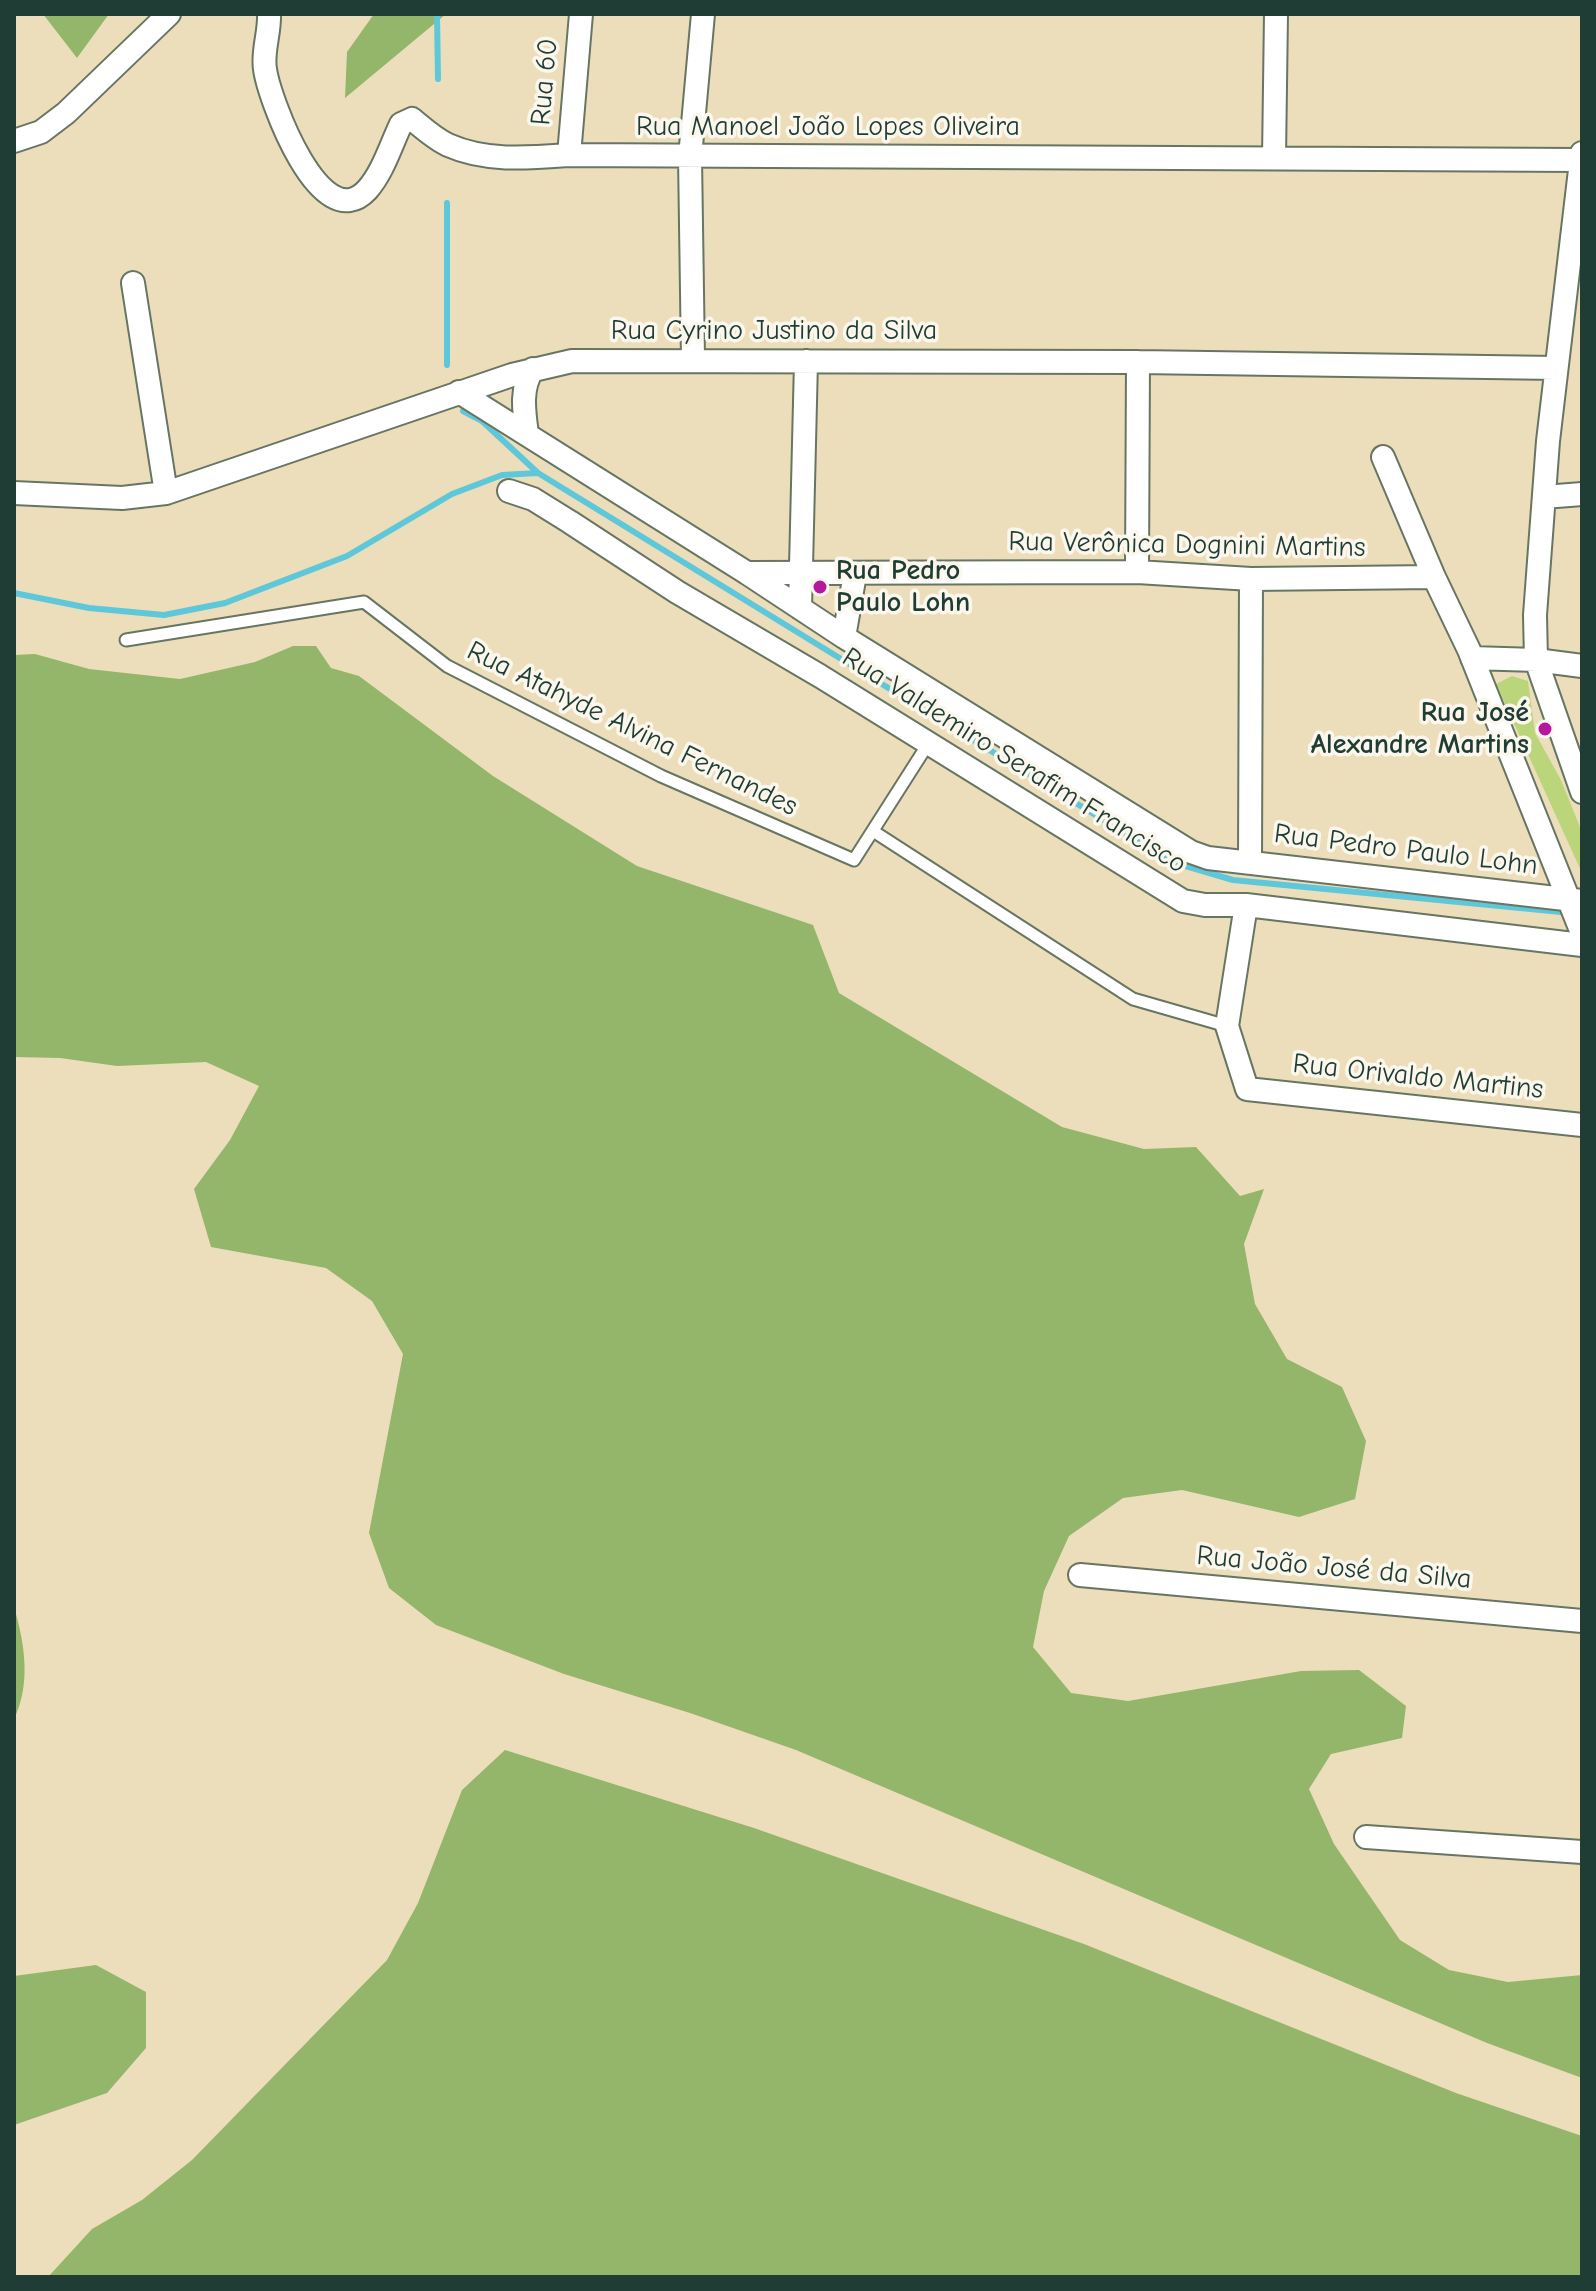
<!DOCTYPE html>
<html>
<head>
<meta charset="utf-8">
<style>
  body { margin:0 }
  #map { position:relative; width:1596px; height:2291px; overflow:hidden; background:#ecdeba; font-family:"Comic Neue",sans-serif }
  canvas { display:block }
  .frame { position:absolute; inset:0; border:16px solid #1f3d34; pointer-events:none }
</style>
</head>
<body>
<div id="map">
<canvas width="1596" height="2291"></canvas>
<div class="frame"></div>
</div>
<script>
const ctx = document.querySelector('canvas').getContext('2d');
ctx.lineJoin = 'round';
function paint(path, color) {
  ctx.fillStyle = color;
  ctx.fill(path, 'evenodd');
}
function stroke(path, color, width, dash) {
  ctx.strokeStyle = color;
  ctx.lineWidth = width;
  ctx.lineCap = dash ? 'butt' : 'round';
  ctx.setLineDash(dash || []);
  ctx.stroke(path);
}
function label(font, color, halo, rows, align = 'center') {
  ctx.font = font + ' "Comic Neue",sans-serif';
  ctx.lineWidth = 7;
  ctx.setLineDash([]);
  ctx.textBaseline = 'middle';
  ctx.strokeStyle = halo;
  ctx.fillStyle = color;
  for (const [text, x, y, turn = 0] of rows) {
    ctx.save();
    ctx.translate(x, y);
    ctx.rotate((+turn || 0) * Math.PI / 180);
    ctx.textAlign = isNaN(turn) ? turn : align;
    if (halo) ctx.strokeText(text, 0, 0);
    ctx.fillText(text, 0, 0);
    ctx.restore();
  }
}
paint(new Path2D(`
  M1512,676l16,5 7,52 26,47 21,52v41l-86,-189z`), '#bbd57a');
paint(new Path2D(`
  M43,14h66l-32,44z
  M374,14h72l-101,84 2,-46z
  M293,646h23l15,22 28,8 134,100 144,90 176,59 26,68 223,134 82,22 52,-2 44,49 24,-7 -20,55 11,60 32,55 55,28 24,54 -11,58 -56,18 -117,-27 -59,8 -54,38 -25,55 -11,56 38,46 57,8 173,-30 58,-1 47,36 -4,32 -71,16 -22,35 25,55 66,96 49,30 59,12 74,-7v103l-95,-35 -691,-293 -106,-37 -126,-39 -128,-49 -47,-37 -20,-55 34,-179 -31,-53 -46,-33 -115,-21 -17,-58 36,-49 29,-54 -53,-24 -89,4 -57,-8 -46,-1v-402l21,-1 54,15 91,10 75,-17z
  M14,1607c11,37 17,77 0,112z
  M505,1750l249,78 330,116 372,149 126,43v141h-1534l44,-48 50,-29 50,-40 195,-200 31,-57 44,-113z
  M96,1965l50,27v56l-39,45 -93,32v-149z`), '#94b66a');
stroke(new Path2D(`
  M437,14l1,65
  M447,203v162
  M463,411l19,10 56,52 634,389 61,18 328,32
  M14,593l75,15 75,7 61,-12 122,-47 105,-62 50,-19 36,-2`), '#5ec7da', 6);
const service = new Path2D(`
  M126,640l238,-38 83,64 214,110 193,84 74,-116
  M873,831l260,168 94,27`);
const minor = new Path2D(`
  M269,14c1,18 -7,38 -4,55 4,30 56,170 102,121 16,-18 24,-45 34,-66l11,-5c11,9 23,20 36,26 38,17 81,13 121,10l1012,5
  M14,141l27,-9 25,-19 103,-99
  M1582,153l-34,288 -13,174 1,45 46,132
  M569,155l12,-141
  M1274,158l2,-144
  M133,283l33,210
  M693,359l-3,-202 13,-143
  M459,392l288,181 97,64 347,215 17,6 374,43
  M527,434c-3,-22 -7,-46 6,-65
  M1383,457l51,120 35,73 113,283
  M509,491l24,8 37,23 107,70 143,84 363,225 22,4h41l336,40
  M14,493l108,5 44,-5 346,-118 60,-14 566,1 418,6
  M1544,497l38,-3
  M1137,572l1,-210
  M747,573l390,-1 114,7 183,-2
  M800,608l6,-247
  M844,637l11,-63
  M1472,658l64,2 46,6
  M1250,861l1,-282
  M1246,905l-19,121 20,63 335,36
  M1080,1575l502,46
  M1366,1837l216,15`);
stroke(service, '#677563', 15);
stroke(minor, '#677563', 26);
stroke(service, '#fff', 11);
stroke(minor, '#fff', 22);
for (const [x, y, r, color] of [
  [820,587,8,"#b5179e"],
  [1545,729,8,"#b5179e"]
]) {
  const dot = new Path2D();
  dot.arc(x, y, r, 0, 2 * Math.PI);
  ctx.fillStyle = color;
  ctx.fill(dot);
  stroke(dot, '#fbf7ec', 3);
}
label('28px', '#1f3d34', '#fbf7ec', [
  ["Rua 60",545,82,-85],
  ["Rua Manoel João Lopes Oliveira",828,127],
  ["Rua Cyrino Justino da Silva",774,331],
  ["Rua Verônica Dognini Martins",1187,545,1],
  ["Rua Atahyde Alvina Fernandes",632,729,26],
  ["Rua Valdemiro Serafim Francisco",1014,761,32],
  ["Rua Pedro Paulo Lohn",1406,850,7],
  ["Rua Orivaldo Martins",1418,1077,6],
  ["Rua João José da Silva",1334,1568,5]
]);
label('bold 28px', '#1f3d34', '#fbf7ec', [
  ["Rua Pedro",836,571],
  ["Paulo Lohn",836,603],
  ["Rua José",1529,713,"right"],
  ["Alexandre Martins",1529,745,"right"]
], 'left');
</script>
</body>
</html>
